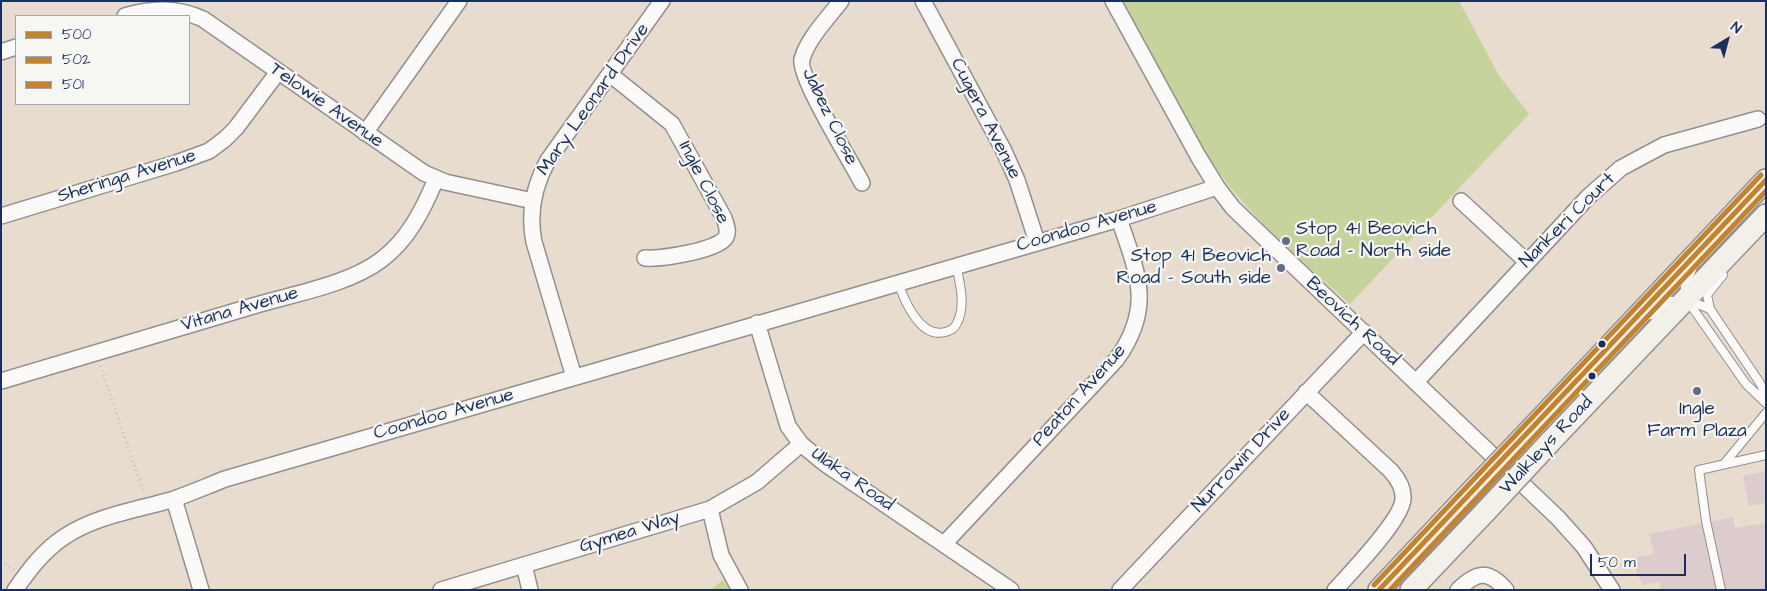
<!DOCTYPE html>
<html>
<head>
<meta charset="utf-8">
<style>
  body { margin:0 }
  #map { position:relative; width:1767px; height:591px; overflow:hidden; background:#e8dcce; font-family:"Architects Daughter",sans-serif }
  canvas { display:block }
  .frame { position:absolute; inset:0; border:2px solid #1b2f5e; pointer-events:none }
  .legend { position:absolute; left:15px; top:15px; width:175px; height:90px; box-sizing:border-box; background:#f6f6f2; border:1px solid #9ea6b7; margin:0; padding:6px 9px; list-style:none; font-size:15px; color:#1b2f5e }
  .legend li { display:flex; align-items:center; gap:10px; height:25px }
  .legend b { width:25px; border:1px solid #9ea6b7 }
  .north { position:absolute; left:1702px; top:15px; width:50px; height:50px; -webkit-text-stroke:4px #f6f6f2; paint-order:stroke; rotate:37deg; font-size:14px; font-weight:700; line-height:20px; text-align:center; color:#1b2f5e }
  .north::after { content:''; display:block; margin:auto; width:18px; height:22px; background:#1b2f5e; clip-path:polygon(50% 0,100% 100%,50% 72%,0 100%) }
  .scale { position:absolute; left:1590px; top:554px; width:96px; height:22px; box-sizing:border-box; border:2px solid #1b2f5e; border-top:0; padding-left:6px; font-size:15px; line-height:18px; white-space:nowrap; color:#1b2f5e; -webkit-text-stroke:4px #f6f6f2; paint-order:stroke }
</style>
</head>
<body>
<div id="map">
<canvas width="1767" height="591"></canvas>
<div class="frame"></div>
<ul class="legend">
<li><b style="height:6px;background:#c2822e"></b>500</li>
<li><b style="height:6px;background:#c2822e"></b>502</li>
<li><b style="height:6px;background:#c2822e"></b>501</li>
</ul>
<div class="north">N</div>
<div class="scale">50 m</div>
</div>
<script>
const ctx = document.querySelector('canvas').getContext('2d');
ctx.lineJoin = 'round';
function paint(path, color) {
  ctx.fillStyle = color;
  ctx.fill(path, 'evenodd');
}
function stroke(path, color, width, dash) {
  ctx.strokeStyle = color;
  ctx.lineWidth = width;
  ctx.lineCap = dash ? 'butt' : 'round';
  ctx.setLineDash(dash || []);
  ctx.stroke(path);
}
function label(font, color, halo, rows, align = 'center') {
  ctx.font = font + ' "Architects Daughter",sans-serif';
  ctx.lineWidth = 4.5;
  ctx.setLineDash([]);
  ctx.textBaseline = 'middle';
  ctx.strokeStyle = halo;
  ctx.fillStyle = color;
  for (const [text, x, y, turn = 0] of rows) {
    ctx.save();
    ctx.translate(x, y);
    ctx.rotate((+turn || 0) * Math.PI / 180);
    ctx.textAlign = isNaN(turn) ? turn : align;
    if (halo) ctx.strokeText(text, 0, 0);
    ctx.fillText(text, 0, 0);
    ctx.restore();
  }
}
paint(new Path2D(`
  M1122,1h337l41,76 29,37 -179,190c-39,-35 -81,-69 -114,-110 -45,-53 -80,-132 -114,-193z
  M723,580l7,10h-20z`), '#c7d39c');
paint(new Path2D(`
  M1766,471v32l-17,3 -6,-30z
  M1733,517l2,11 31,-5v67h-105l-2,-8 -16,3 -13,-26 24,-5 -5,-20z`), '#dccccd');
const lane = new Path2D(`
  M1692,269l-7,18 2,13 59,84 20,19
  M1723,275l-16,20 3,14 50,74 6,14
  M898,282c6,18 22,57 47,50 5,-1 10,-4 12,-9 9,-17 3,-40 -1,-58
  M1688,300l22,9
  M1651,315l19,-14h7
  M1724,464l42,-51
  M1721,590l-15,-69 -7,-51 67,-15`);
const street = new Path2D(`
  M841,1c-13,17 -33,37 -39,58 -5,16 50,104 60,124
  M923,1l80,148 14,31 20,62
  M1113,1l85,155 19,31 16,21 325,310 26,29 28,43
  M125,16c27,-8 51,-9 78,3l221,154 21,9 88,19
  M1,52l15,-5
  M611,75l61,49 52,94c2,6 5,13 2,19 -8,14 -66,22 -81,21
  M365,133l94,-132
  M1461,201l66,61
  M1,216l175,-53 33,-12 16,-12 11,-11 42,-56
  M757,323l31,103 13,18 23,19 187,127
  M574,377l-40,-135c-6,-29 0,-56 14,-82l114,-159
  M1,381c84,-25 168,-50 252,-75 39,-12 95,-21 128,-46 27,-20 42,-50 55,-81
  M1416,382l172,-185 33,-29 43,-23 94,-26
  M1306,392l85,79c7,8 13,17 12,28 -1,21 -52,73 -68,91
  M174,499l27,91
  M710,509l11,46 19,35
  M944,544l172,-184c38,-52 22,-86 3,-141
  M524,565l6,25
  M15,590c14,-20 28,-39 49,-53 31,-21 72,-27 107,-37 18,-6 36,-14 54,-21l894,-260 98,-32
  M441,590l269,-81 47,-27 44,-38
  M1120,590l244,-258
  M1458,590c18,-18 30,-21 48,0`);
const secondary = new Path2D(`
  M1533,427l233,-247
  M1551,441l215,-226
  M1379,590l91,-97
  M1411,590l75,-79`);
stroke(lane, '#928f90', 10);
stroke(street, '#928f90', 18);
stroke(secondary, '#928f90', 24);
stroke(new Path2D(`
  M100,366l44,127
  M1,561l13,9`), '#bfbec1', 2.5, [1, 4]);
stroke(lane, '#fcfaf8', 8);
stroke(street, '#fcfaf8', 15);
stroke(secondary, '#f3f0e9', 21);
const secondaryBridge = new Path2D(`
  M1470,493l63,-66
  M1486,511l65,-70`);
stroke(secondaryBridge, '#928f90', 24, []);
stroke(secondaryBridge, '#f3f0e9', 21);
stroke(new Path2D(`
  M1379,590l387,-410`), '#c2822e', 5);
stroke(new Path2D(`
  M1390,590l376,-399`), '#c2822e', 5);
stroke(new Path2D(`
  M1374,585l387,-410`), '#c2822e', 5);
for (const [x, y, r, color] of [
  [1286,241,5,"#636c85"],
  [1281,268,5,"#636c85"],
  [1602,344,4.5,"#1b2f5e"],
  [1592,376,4.5,"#1b2f5e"],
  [1697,391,5,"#636c85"]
]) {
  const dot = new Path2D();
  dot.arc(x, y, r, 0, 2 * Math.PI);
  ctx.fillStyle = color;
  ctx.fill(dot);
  stroke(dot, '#f6f6f2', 2);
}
label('19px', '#1b2f5e', '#f6f6f2', [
  ["Mary Leonard Drive",594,100,-55],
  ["Telowie Avenue",326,106,35],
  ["Jabez Close",829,117,64],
  ["Cugera Avenue",985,119,63],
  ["Sheringa Avenue",127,177,-17],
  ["Ingle Close",703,183,63],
  ["Nankeri Court",1568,221,-45],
  ["Coondoo Avenue",1087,227,-16],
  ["Vitana Avenue",240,310,-16],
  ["Beovich Road",1352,322,43],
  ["Peaton Avenue",1080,396,-48],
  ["Coondoo Avenue",444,415,-16],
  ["Walkleys Road",1547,446,-47],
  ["Nurrowin Drive",1242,461,-47],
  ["Ulaka Road",852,480,35],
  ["Gymea Way",630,533,-17]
]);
label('19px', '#1b2f5e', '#f6f6f2', [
  ["Stop 41 Beovich",1296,230],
  ["Road - North side",1296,252],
  ["Stop 41 Beovich",1271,257,"right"],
  ["Road - South side",1271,279,"right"],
  ["Ingle",1697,410,"center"],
  ["Farm Plaza",1697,432,"center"]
], 'left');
</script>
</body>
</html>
